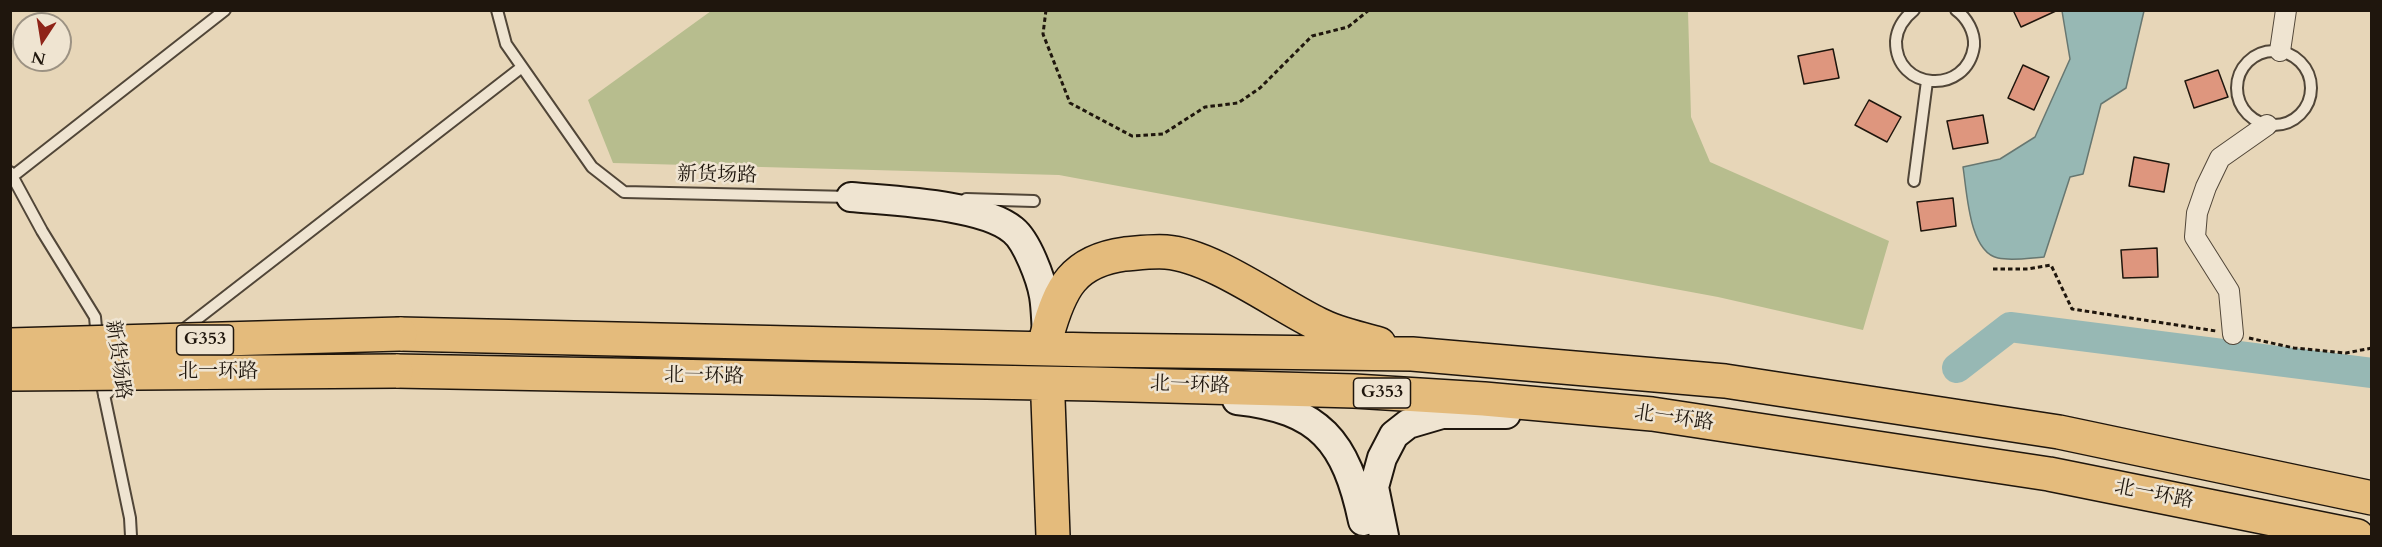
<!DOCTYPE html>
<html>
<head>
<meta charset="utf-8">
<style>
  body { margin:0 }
  #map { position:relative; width:2382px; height:547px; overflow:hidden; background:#e7d6b8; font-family:Cardo,serif }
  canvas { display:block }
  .frame { position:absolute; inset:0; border:12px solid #1f160d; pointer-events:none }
  .north { position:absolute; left:12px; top:12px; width:60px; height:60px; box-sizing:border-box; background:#efe4d1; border:2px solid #9c9283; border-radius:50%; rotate:192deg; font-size:16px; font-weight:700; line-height:24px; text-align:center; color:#1f160d }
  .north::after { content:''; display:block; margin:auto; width:21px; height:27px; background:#8f2418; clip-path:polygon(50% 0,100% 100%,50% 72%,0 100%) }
</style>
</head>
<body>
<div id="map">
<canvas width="2382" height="547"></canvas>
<div class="frame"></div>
<div class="north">N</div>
</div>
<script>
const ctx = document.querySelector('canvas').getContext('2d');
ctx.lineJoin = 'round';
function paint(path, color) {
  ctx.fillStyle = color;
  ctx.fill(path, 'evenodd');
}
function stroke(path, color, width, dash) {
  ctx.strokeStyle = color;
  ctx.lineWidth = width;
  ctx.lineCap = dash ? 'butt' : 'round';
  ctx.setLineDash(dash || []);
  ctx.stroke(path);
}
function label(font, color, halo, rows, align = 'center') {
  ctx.font = font + ' Cardo,"Noto Serif SC",serif';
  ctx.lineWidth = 5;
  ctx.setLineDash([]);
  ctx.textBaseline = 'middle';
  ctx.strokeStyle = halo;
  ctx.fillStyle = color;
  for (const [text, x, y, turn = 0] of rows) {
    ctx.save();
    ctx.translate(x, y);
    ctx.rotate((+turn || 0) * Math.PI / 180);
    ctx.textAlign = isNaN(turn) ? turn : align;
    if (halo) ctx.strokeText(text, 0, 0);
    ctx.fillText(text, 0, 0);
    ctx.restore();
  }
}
paint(new Path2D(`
  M711,11h977l3,106 19,45 179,79 -26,89 -145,-33 -659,-122 -446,-12 -25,-63z`), '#b7bd8e');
const water = new Path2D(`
  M2062,11h82l-18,77 -25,16 -18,70 -13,3 -26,80c-15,1 -32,4 -46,1 -29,-6 -31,-66 -35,-91l37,-8 35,-22 35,-78z`);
paint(water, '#97b8b4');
stroke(water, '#677771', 1.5);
stroke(new Path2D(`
  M1957,368l53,-41 362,46`), '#97b8b4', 30);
const building = new Path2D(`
  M2013,10h45l-37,17z
  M1833,49l6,29 -35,6 -6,-28z
  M2023,65l26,12 -15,33 -26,-12z
  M2218,70l10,27 -34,11 -9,-27z
  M1869,100l32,17 -14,25 -32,-17z
  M1983,115l5,28 -35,6 -6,-28z
  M2134,157l35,7 -5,28 -35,-6z
  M1953,198l3,28 -35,5 -4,-29z
  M2157,248l1,29 -35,1 -2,-28z`);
paint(building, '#de967e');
stroke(building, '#1f160d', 1.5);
const lane = new Path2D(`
  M497,10l9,34 86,123 32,25 227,5
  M1914,10c-10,8 -17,18 -18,31 -1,50 71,55 78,5 1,-14 -7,-28 -18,-36
  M2237 88a37 37 0 1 1 74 0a37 37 0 1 1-74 0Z
  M10,172l32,59 53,86 2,21
  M13,176l212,-166
  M1914,181l13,-100
  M966,199l68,2
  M179,333l343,-266
  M103,390l27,128 1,18
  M104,396l17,-15`);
const street = new Path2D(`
  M2280,51l6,-41
  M2233,334l-4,-43 -34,-54 2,-24 9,-26 14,-29 47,-33`);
const secondary = new Path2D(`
  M851,197c41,4 131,7 162,33 14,11 28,49 31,66 2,12 2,25 3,37
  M1237,400c83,9 109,41 126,121
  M1384,536l-10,-49 8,-29 12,-23 14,-11 34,-10h64`);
const highway = new Path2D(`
  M400,334l694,16 318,4 313,27 334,51 313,66
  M1047,335c13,-47 26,-74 78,-81 13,-1 28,-3 41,-2 45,3 111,52 152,72 19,10 41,14 61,20
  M396,371l698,13 260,7 130,8 168,15 397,60 308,62
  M1048,399l5,137`);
stroke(lane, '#514638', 14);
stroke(street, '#514638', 22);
stroke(secondary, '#1f160d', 32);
stroke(highway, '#1f160d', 36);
stroke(new Path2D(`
  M1046,10l-3,24 27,69 62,33 31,-2 42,-27 33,-4 22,-15 52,-52 36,-9 21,-17
  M1993,269h35l23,-4 21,44 144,22
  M2249,338l45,10 52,5 26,-5`), '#1f160d', 3, [4.5, 3]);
stroke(lane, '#efe4d1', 10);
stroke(street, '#efe4d1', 20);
stroke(secondary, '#efe4d1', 28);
stroke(highway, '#e4bb7c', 33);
const highwayBridge = new Path2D(`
  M10,345l390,-11
  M10,374l386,-3`);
stroke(highwayBridge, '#1f160d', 36, []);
stroke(highwayBridge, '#e4bb7c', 33);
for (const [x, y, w] of [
  [205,340,57],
  [1382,393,57]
]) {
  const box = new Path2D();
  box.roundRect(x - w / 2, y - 15, w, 30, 4.5);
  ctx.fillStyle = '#efe4d1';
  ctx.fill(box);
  stroke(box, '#1f160d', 1.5);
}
label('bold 18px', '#1f160d', null, [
  ["G353",205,340],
  ["G353",1382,393]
]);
label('20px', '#1f160d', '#efe4d1', [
  ["新货场路",717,176,1],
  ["新货场路",117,360,82],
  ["北一环路",218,372],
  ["北一环路",704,377,1],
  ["北一环路",1190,386,2],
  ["北一环路",1674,419,8],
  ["北一环路",2154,495,11]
]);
</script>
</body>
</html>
